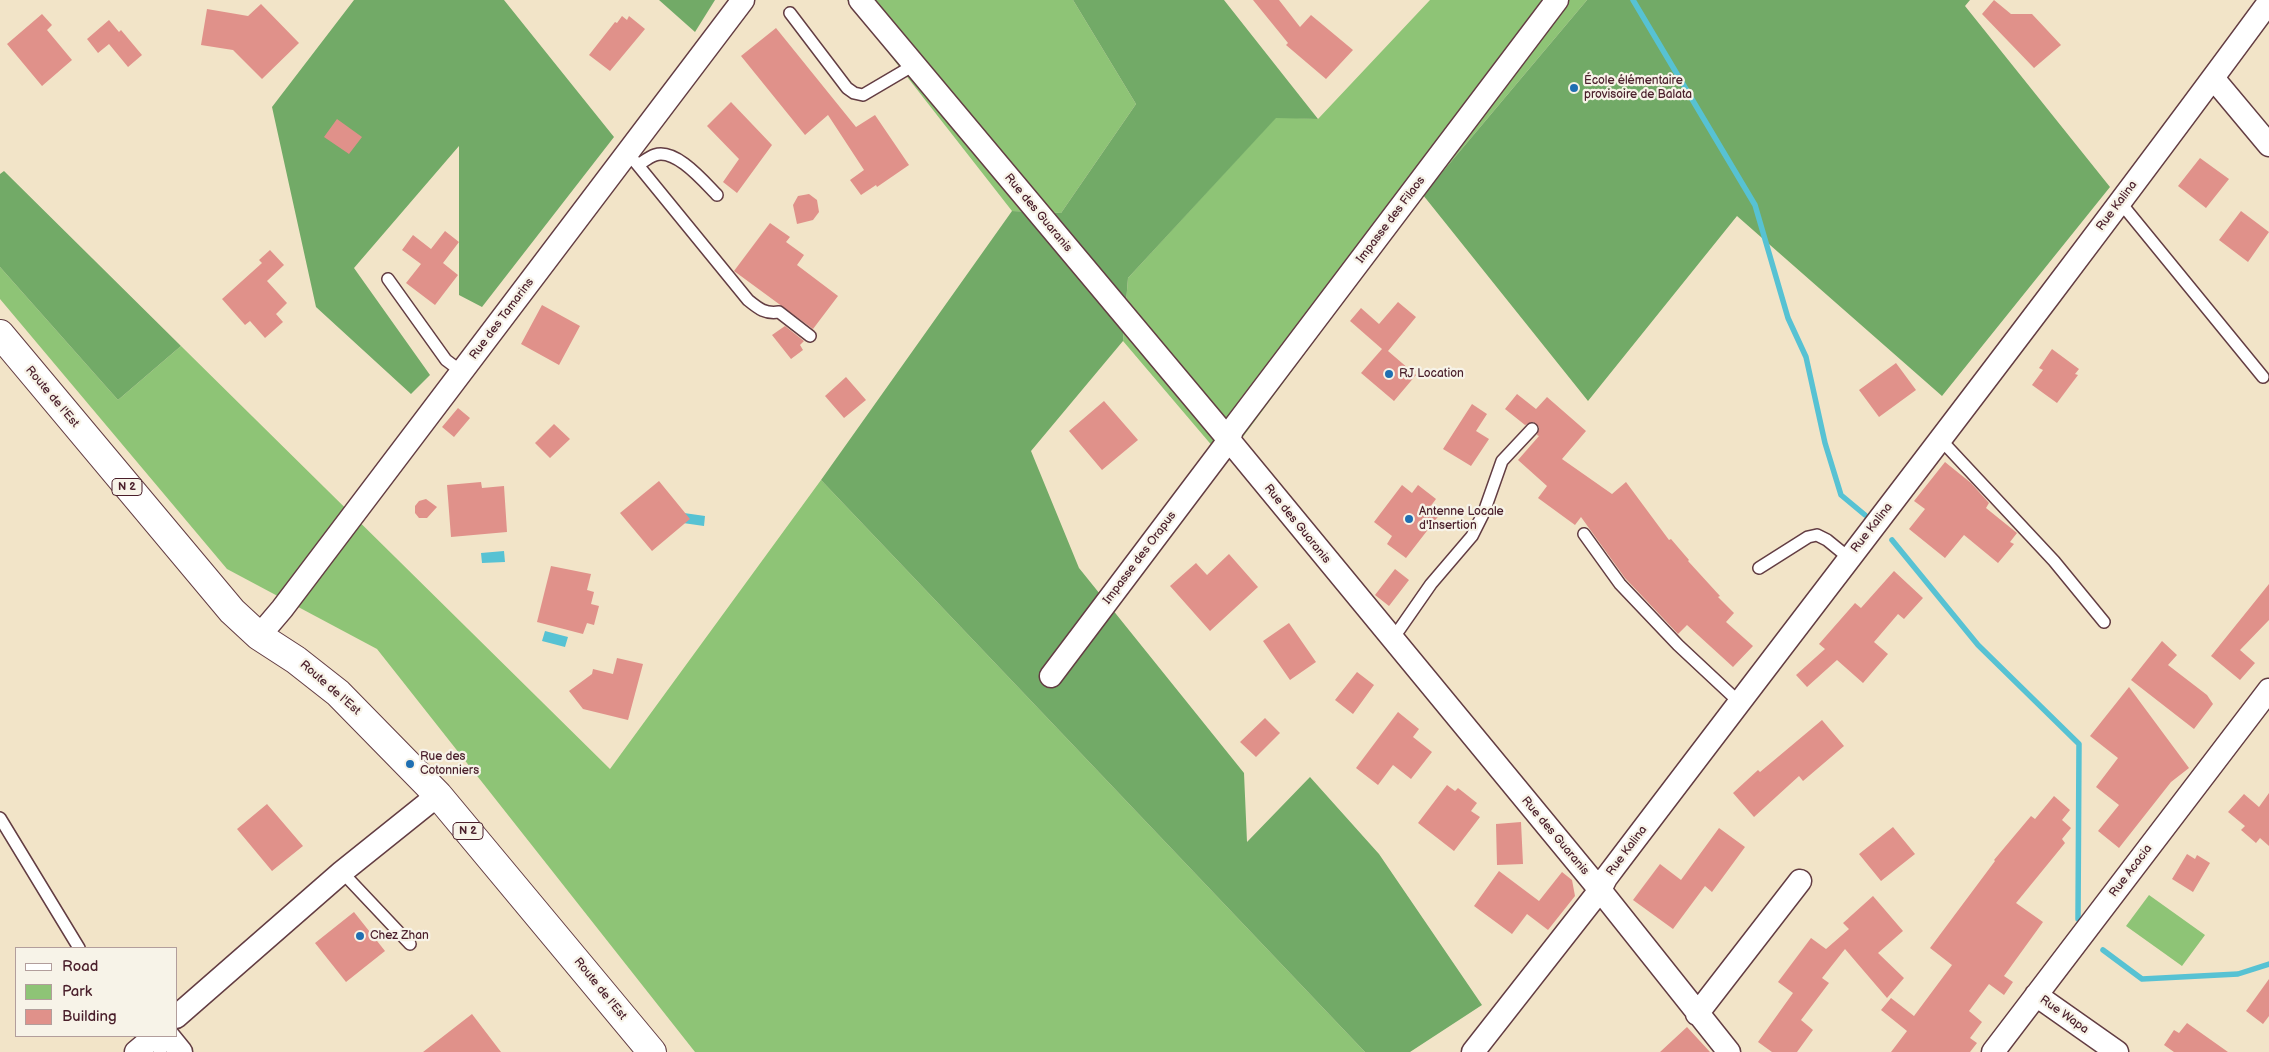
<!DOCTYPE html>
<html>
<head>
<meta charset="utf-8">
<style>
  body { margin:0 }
  #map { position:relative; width:2269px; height:1052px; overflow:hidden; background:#f2e4c8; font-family:"Balsamiq Sans",sans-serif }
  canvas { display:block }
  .legend { position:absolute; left:15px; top:947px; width:162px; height:90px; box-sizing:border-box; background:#f7f3e8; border:1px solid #b29e9c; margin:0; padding:6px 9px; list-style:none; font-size:15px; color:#4a1f2b }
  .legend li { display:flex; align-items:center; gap:10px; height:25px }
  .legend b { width:25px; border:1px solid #b29e9c }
</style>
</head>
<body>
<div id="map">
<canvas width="2269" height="1052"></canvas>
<ul class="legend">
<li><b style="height:6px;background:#fff"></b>Road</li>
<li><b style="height:14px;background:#8ec476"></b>Park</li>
<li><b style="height:14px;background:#e0918a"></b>Building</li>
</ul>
</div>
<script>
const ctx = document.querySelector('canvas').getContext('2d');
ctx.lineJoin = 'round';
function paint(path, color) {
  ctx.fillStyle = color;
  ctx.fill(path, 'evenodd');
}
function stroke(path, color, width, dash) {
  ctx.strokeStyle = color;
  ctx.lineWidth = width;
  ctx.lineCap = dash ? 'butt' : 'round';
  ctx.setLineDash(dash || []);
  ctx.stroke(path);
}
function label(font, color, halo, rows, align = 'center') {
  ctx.font = font + ' "Balsamiq Sans",sans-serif';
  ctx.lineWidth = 4.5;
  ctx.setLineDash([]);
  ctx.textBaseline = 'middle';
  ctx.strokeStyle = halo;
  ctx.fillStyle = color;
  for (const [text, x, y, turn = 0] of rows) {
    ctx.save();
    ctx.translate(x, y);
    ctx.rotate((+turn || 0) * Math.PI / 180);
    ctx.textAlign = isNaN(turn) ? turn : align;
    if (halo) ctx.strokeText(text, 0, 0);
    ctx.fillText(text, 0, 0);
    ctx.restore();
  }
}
paint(new Path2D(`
  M847,0h226l63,104 -75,109 -49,-2z
  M1430,0h157l-164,195 -198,266 -102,-120 5,-63 148,-161 42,2z
  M0,267l118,133 63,-54 429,423 211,-289 544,572h-670l-318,-403 -150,-80 -227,-270z
  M2149,895l56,40 -23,31 -56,-40z`), '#8ec476');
paint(new Path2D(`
  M354,0h150l110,137 -132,170 -23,-12v-149l-105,122 76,107 -19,19 -95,-87 -44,-200z
  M659,0h56l-20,32z
  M1073,0h151l94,119 -42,-1 -148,160 -5,63 -92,110 48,117 165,205 3,69 63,-65 69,77 103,151 -72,47h-45l-544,-572 191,-269 49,2 75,-109z
  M1587,0h383l-5,6 145,181 -168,209 -205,-180 -149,185 -165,-206z
  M4,171l177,175 -63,54 -118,-133v-93z`), '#72aa67');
paint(new Path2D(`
  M684,513l21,3 -1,10 -21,-3z
  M504,551l1,11 -23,1 -1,-10z
  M545,631l23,6 -3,10 -23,-6z`), '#57c2d3');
stroke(new Path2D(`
  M1633,0l122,205 33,113 18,39 19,86 16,52 24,20
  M1892,540l86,105 101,99 -1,175
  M2103,950l39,29 96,-5 31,-10`), '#57c2d3', 5.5);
paint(new Path2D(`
  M1253,0h26l21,27 11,-12 42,35 -27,29 -40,-34 2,-2z
  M1994,0l17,14h21l29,31 -27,23 -52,-54z
  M261,4l38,39 -37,36 -29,-29 -32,-5 6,-36 41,7z
  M42,14l10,11 -5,5 25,30 -30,26 -35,-42z
  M622,16l5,4 2,-4 16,13 -35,42 -21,-16 26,-33 2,1z
  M109,20l10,12 2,-2 21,25 -14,12 -19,-23 -11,9 -11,-14z
  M776,28l80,99 19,-12 34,50 -32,22 -1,-2 -15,10 -11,-15 14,-10 -36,-55 -23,20 -64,-79z
  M731,102l41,43 -35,48 -14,-11 16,-23 -32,-33z
  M337,119l25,18 -13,17 -25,-17z
  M2200,158l29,21 -23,29 -28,-22z
  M809,194l8,6 2,12 -6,8 -16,4 -4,-19 5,-9z
  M2241,211l28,21 -21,30 -29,-22z
  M770,223l20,14 -4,5 18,13 -7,10 41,31 -25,33 -79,-58z
  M445,231l14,11 -16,21 15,12 -23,30 -29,-22 15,-19 -19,-14 11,-15 18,14z
  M270,250l14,15 -17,16 20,22 -11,11 7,8 -18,16 -15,-17 -5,4 -23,-26 40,-36 -3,-3z
  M1398,302l18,15 -28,34 28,24 -22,26 -33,-28 21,-24 -32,-28 11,-13 18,16z
  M542,305l38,21 -21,39 -38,-21z
  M785,326l19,15 -4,4 3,5 -12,9 -19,-24z
  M2052,349l27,20 -4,5 3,1 -21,28 -25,-18 11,-15 -4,-2z
  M1896,363l20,27 -37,27 -20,-27z
  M846,377l20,23 -22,18 -19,-22z
  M1517,394l19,15 11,-12 39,34 -24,28 50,35 14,-12 43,58 2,-1 18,21 -1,1 32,35 -2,1 16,16 -8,9 27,24 -20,21 -46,-42 -9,9 -53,-56 -44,-61 -6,8 -37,-27 9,-12 -29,-26 21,-24 -2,-1 2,-8 -6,-5 -8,3 -20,-16z
  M1104,401l34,39 -36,30 -33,-39z
  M1472,404l15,10 -11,17 13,8 -18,27 -28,-17z
  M458,408l12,10 -16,19 -12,-10z
  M554,424l16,15 -20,19 -15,-15z
  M1945,462l26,21 18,20 -3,5 31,25 -7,9 4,2 -16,19 -34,-28 -19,23 -36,-29 16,-20 -11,-8z
  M659,481l31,38 -38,32 -32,-38z
  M481,482l1,6 22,-2 3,46 -56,5 -4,-52z
  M1402,485l10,8 6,-8 18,14 -6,8 10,7 -34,44 -19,-14 5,-8 -18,-14z
  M426,499l11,8 -10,11h-8l-4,-5v-7l4,-5z
  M1229,554l29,33 -48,44 -40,-45 26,-23 11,12z
  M551,566l40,8 -4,16 7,2 -3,12 8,2 -5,19 -7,-2 -4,11 -46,-12z
  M1395,569l14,11 -20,26 -14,-11z
  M1894,571l29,27 -19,21 -6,-5 -24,28 14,12 -25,29 -26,-23 -30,27 -11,-12 29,-26 -6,-5 36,-41 6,5z
  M2269,584v36l-29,30 15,13 -15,17 -29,-24z
  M1289,623l27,39 -26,18 -27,-39z
  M2162,641l15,14 -9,10 39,30 6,9 -19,25 -63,-49z
  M617,658l26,6 -15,56 -45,-11 -14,-18 23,-17 1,-5 20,5z
  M1357,672l17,13 -21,29 -18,-14z
  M2129,687l60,81 -18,14 -52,66 -21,-17 21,-26 -23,-18 22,-29 -28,-22z
  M1398,712l21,17 -6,8 19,15 -21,27 -18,-14 -15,20 -22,-17z
  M1265,718l15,15 -24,24 -16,-15z
  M1822,720l22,26 -41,35 -4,-5 -45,41 -21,-24 25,-23 2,2z
  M1447,785l8,6 3,-3 19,15 -6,8 9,6 -26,34 -36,-28z
  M2269,793v53l-9,-8 -4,5 -15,-13 4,-4 -17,-14 16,-18 15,13z
  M2054,796l16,14 -8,10 9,8 -9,11 3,4 -49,60 27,19 -39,54 9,6 -9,13 -15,-11 -20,27 13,11 -12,16 7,5 -7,9h-79l16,-21 -26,-21 10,-12 23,18 38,-51 -22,-17 65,-87 -1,-1 37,-44 4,3z
  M267,804l36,42 -31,25 -35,-42z
  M1521,822l2,42 -26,1 -1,-41z
  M1893,827l22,27 -34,27 -22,-27z
  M1719,828l26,19 -33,45 -7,-6 -32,43 -40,-29 27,-36 21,16z
  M2187,854l8,5 2,-4 13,8 -17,29 -21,-13z
  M1499,871l40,30 23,-29 10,8 3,16 -27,34 -21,-16 -15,20 -38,-28z
  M1873,896l30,35 -25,22 26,25 -17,20 -42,-49 -23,29 7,5 -28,37 12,10 -16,22h-25l-14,-10 35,-49 -15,-11 33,-44 15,11 23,-20 -6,-6z
  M354,912l31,39 -39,31 -31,-39z
  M2269,979v37l-6,8 -17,-13z
  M472,1014l29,38h-78z
  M2187,1023l41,29h-54l-10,-7 10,-15 5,3z
  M1687,1027l23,25h-50z`), '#e0918a');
const service = new Path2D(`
  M790,13l57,75 7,5 9,2 51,-30
  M628,153l120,147c11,9 17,14 31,12l31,24
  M638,165c5,-3 11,-8 17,-10 21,-7 49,27 62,40
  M2120,202l143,175
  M388,279l58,81 16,12
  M1941,440l113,121 50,61
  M1584,534l36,50 58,61 61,57
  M1759,568l49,-31 9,-2 10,5 22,18
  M1392,640l39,-56 41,-48 12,-24 18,-51 30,-32
  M0,818l79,130
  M342,872l68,72
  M151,1039l10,13`);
const minor = new Path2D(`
  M860,0l369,440 371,450 129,162
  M2213,78l56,67
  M259,636l23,-27 461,-609
  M1051,676l178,-236 3,-10 325,-430
  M2036,995l81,57
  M1697,1014l103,-133
  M176,1017l166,-145 96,-77
  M168,1036l13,16
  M136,1052l19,-16
  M1473,1052l127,-162 6,-12c221,-292 446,-581 663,-876
  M1993,1052l276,-362`);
const primary = new Path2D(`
  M0,334l232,277 27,25 37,24 42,33 100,102 214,257`);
stroke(service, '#633d43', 14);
stroke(minor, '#633d43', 25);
stroke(primary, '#633d43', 30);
stroke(service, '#fff', 11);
stroke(minor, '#fff', 22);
stroke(primary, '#fff', 28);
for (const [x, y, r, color] of [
  [1574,88,5,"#1f6fb2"],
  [1389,374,5,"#1f6fb2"],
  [1409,519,5,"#1f6fb2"],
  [410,764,5,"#1f6fb2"],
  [360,936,5,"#1f6fb2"]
]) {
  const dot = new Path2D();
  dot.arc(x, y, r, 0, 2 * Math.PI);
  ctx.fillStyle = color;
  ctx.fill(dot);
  stroke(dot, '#f7f3e8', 2);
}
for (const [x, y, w] of [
  [127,487,30],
  [468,831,30]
]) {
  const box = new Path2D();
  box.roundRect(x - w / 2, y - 8.5, w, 17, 4);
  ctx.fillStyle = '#f7f3e8';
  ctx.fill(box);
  stroke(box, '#4a1f2b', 1);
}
label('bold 11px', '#4a1f2b', null, [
  ["N 2",127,487],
  ["N 2",468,831]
]);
label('12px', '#4a1f2b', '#f7f3e8', [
  ["École élémentaire",1584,81],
  ["provisoire de Balata",1584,95],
  ["RJ Location",1399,374],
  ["Antenne Locale",1419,512],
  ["d'Insertion",1419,526],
  ["Rue des",420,757],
  ["Cotonniers",420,771],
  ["Chez Zhan",370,936]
], 'left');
label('12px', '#4a1f2b', '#f7f3e8', [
  ["Rue Kalina",2117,206,-53],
  ["Rue des Guaranis",1038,213,50],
  ["Impasse des Filaos",1391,220,-53],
  ["Rue des Tamarins",502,319,-53],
  ["Route de l'Est",52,397,50],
  ["Rue des Guaranis",1297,524,51],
  ["Rue Kalina",1872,528,-52],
  ["Impasse des Orapus",1140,558,-53],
  ["Route de l'Est",330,688,41],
  ["Rue des Guaranis",1555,836,50],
  ["Rue Kalina",1627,851,-53],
  ["Rue Acacia",2131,871,-53],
  ["Route de l'Est",600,989,51],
  ["Rue Wapa",2064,1015,35]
]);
</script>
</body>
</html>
